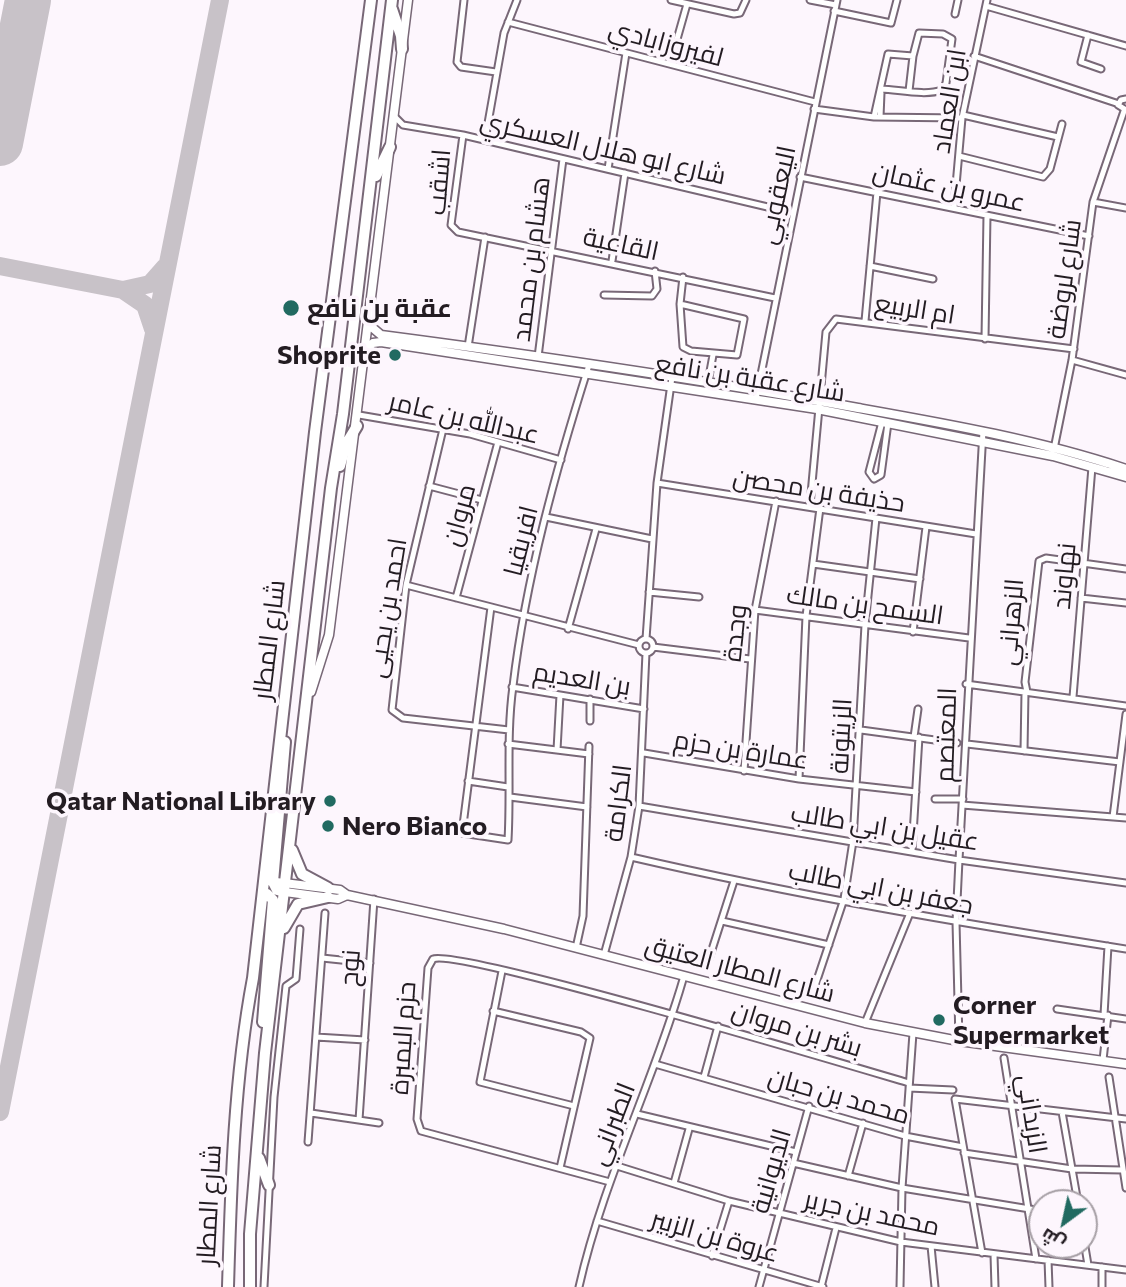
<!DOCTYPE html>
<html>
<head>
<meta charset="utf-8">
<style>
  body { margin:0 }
  #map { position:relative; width:1126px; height:1287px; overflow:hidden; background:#fdf6fd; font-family:Commissioner,Cairo,sans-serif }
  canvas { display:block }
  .north { position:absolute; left:1028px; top:1189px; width:70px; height:70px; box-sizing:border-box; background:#fdf6fd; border:2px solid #a69fa5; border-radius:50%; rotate:213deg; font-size:19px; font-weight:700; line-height:28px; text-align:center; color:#231c22 }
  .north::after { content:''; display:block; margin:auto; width:24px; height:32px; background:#216a61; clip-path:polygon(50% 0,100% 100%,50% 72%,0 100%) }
</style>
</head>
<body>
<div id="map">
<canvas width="1126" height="1287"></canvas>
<div class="north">ش</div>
</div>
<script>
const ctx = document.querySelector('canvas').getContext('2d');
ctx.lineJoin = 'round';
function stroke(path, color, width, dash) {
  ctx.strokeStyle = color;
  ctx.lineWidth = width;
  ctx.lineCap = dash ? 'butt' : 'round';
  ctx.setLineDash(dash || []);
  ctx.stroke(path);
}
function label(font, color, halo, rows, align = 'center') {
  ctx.font = font + ' Commissioner,Cairo,sans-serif';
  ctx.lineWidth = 7;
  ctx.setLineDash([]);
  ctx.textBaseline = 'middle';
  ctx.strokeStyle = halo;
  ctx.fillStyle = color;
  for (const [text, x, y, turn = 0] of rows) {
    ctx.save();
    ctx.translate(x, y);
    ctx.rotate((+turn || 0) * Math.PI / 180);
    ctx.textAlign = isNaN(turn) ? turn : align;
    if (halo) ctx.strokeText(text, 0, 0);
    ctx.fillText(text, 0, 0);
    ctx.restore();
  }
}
stroke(new Path2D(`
  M0,266l123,24
  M153,329l-8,-24 -22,-15 27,-6 15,-17
  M0,1112l220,-1112`), '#c8c2c8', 18);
stroke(new Path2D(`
  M0,143l28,-143`), '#c8c2c8', 46);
const street = new Path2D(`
  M464,0l-7,62 4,5 35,5
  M671,0l63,14 6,-1 6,-13
  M810,0l26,5
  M986,6l140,40
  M834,11l57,12 6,-23
  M955,14l3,-14
  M508,22l307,80
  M1088,35l-7,27 20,7
  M974,56l145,48
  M670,64l17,-60
  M882,89c18,1 44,7 60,1l4,-7 6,-44 -9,-5 -24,-1 -6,23 -4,35
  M1126,99l-5,1 -3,5 8,5
  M814,109l60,8 88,1
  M963,115l95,22
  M394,116l9,9 60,10 330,78
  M874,117l14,-63 25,2
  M880,117l1,-24
  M463,135l-12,90 7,7 317,66
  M485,140l19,-107 13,-33
  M959,156l84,21 7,-8 12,-45
  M608,169l18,-116
  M800,177l289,59
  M1093,202l33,6
  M954,208l8,-90 25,-118
  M612,261l13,-88
  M870,266l63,13
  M604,295l48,1 5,-7 -2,-18
  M680,304l64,15 -7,36 -46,-4 -8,-4 -3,-43 3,-27
  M865,321l12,-129
  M985,339l2,-124
  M468,347l17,-110
  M538,357l25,-198
  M1072,360l54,15
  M708,382l5,-27
  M756,399l81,-399
  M359,415l111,19 91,26
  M882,422l-13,50 5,7 7,-4 7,-52
  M443,429l-37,156 -14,125 11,8 106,12
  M1054,449l18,-89 21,-158 31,-91
  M657,483l319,51
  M429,486l53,14
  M810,505l16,-173 10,-13 238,30
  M546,517l106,22
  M813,564l107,15
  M406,585l233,60
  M649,592l50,5
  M456,598l42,-156
  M1081,598l45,5
  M491,607l-29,226 46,7c3,-52 -2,-103 5,-154 13,-109 43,-217 76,-321
  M755,610l214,28
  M568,629l28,-100
  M913,632l13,-105
  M646,639l11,-156 15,-106
  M639 646a7 7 0 1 1 14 0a7 7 0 1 1-14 0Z
  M653,647l97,12
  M966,684l160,22
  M512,687l132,22
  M1027,692l-2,-10 14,-121 7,-3 80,11
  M1073,697l19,-230
  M590,721v-22
  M861,730l96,13
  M914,737l4,-28
  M508,744l81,10
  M967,744l153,18
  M557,750l3,-55
  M1024,751l1,-59
  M644,753l155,26 117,13
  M744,771l11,-161 21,-109
  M799,779l7,-163 14,-108
  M468,781l40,6
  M510,797l77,10
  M935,799h28
  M962,805l164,13
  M639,806l320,54 167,23
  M1113,817l13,-103
  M912,851l7,-114
  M631,857c164,38 329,66 495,92
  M722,921l107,24
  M576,948l7,-32 6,-170
  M604,955l27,-98 8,-51 7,-153
  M322,958l48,5
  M708,962l26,-81
  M502,971l-22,111 94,24
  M813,992l31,-93 9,-58 12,-216 11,-107
  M1057,1009l69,10
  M493,1011l88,21 9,6 -30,130
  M1104,1015l4,-69
  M865,1023l45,-110
  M316,1037l49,3
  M959,1041l-3,-119 3,-62 24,-429
  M1004,1058l32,201
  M1103,1060l5,-45
  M655,1064l250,72 58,11
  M704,1077l14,-51
  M1109,1077l17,111
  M909,1088l44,2
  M1062,1112l16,91
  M311,1113l68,10
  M637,1114l159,38
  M359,1120l15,-221
  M308,1142l17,-229
  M964,1153l108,16 50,1
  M793,1163l109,25 140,23
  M617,1166l112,35 172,41 225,28
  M848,1176l15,-53
  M610,1182l-189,-51 -4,-12 11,-151 5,-9c24,-11 422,108 476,124
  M674,1183l15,-54
  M597,1221l226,66
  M1084,1241l4,24
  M931,1246l4,41
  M982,1253l-27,-154 171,20
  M994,1255l1,32
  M712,1256l17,-55
  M1048,1260l1,27
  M1102,1267v20
  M264,1287l10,-190 12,-111 10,-7 4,-50
  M579,1287c24,-107 75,-206 105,-311
  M759,1287l50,-181
  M821,1287l15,-59
  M900,1287l2,-99 11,-155`);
const secondary = new Path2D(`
  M368,324l13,11c160,21 319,44 477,73 90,16 181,32 268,61
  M366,350l7,-7 8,-1 436,67 236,47 73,21
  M311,692l18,-57 79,-635
  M268,881l72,9 7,5 157,34 361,94 94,18 167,23
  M285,892l53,7 9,-4`);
const highway = new Path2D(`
  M392,9l9,27 1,13
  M376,176l14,-29
  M340,466l6,-22 11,-18
  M285,742l-12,140 4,8 8,2
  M292,850l10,24 26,14
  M262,899l5,-5 6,6 -10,122
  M284,928l14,-24 30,-7
  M259,1158l10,27
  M228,1287c3,-103 6,-208 25,-309l62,-546 56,-432
  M250,1287v-53l15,-181 66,-565 12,-74 49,-414`);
stroke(street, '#786877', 9);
stroke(secondary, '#786877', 11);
stroke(highway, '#786877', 14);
stroke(street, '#fff', 5);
stroke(secondary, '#fff', 8);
stroke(highway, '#fff', 10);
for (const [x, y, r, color] of [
  [291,308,9,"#216a61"],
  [395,355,7,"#216a61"],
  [330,801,7,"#216a61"],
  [328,826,7,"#216a61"],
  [939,1020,7,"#216a61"]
]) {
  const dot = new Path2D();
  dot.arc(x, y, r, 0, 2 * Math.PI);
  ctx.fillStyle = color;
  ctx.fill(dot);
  stroke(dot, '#fdf6fd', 2.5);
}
label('26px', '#231c22', '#fdf6fd', [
  ["لفيروزابادي",666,43,15],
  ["ابن العماد",949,101,-81],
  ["شارع ابو هلال العسكري",603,148,13],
  ["اشقب",439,182,-85],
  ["عمرو بن عثمان",949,187,12],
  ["اليعقوبي",777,195,-78],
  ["القاعية",621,244,12],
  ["هشام بن محمد",531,259,-83],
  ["شارع لروضة",1064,279,-82],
  ["ام الربيع",915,309,9],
  ["شارع عقبة بن نافع",750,378,9],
  ["عبدالله بن عامر",464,418,13],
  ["حذيفة بن محصن",819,490,9],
  ["مروان",459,515,-75],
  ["افريقيا",521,541,-76],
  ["نهاوند",1064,576,-85],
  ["السمح بن مالك",865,605,8],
  ["احمد بن يحيى",387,608,-81],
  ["الزهراني",1011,622,-85],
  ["وجدة",735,633,-84],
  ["شارع المطار",269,640,-83],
  ["بن العديم",582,679,9],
  ["المعتصم",946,735,-88],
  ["الزيتونة",841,736,-87],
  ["عمارة بن حزم",741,750,9],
  ["الكرامة",618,803,-83],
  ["عقيل بن ابي طالب",885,827,9],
  ["جعفر بن ابي طالب",881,888,11],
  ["نوح",350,968,-86],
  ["شارع المطار العتيق",740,969,15],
  ["بشر بن مروان",797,1029,17],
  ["حزم البمبرة",403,1038,-86],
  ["محمد بن حبان",839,1096,16],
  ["الزبداني",1032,1114,81],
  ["الطبراني",612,1124,-69],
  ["الديوانية",771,1171,-74],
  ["شارع المطار",209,1205,-87],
  ["محمد بن جرير",872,1213,12],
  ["عروة بن الزبير",715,1236,16]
]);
label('bold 26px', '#231c22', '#fdf6fd', [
  ["عقبة بن نافع",307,308],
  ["Shoprite",381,355,"right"],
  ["Qatar National Library",316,801,"right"],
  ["Nero Bianco",342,826],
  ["Corner",953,1005],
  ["Supermarket",953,1035]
], 'left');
</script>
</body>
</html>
